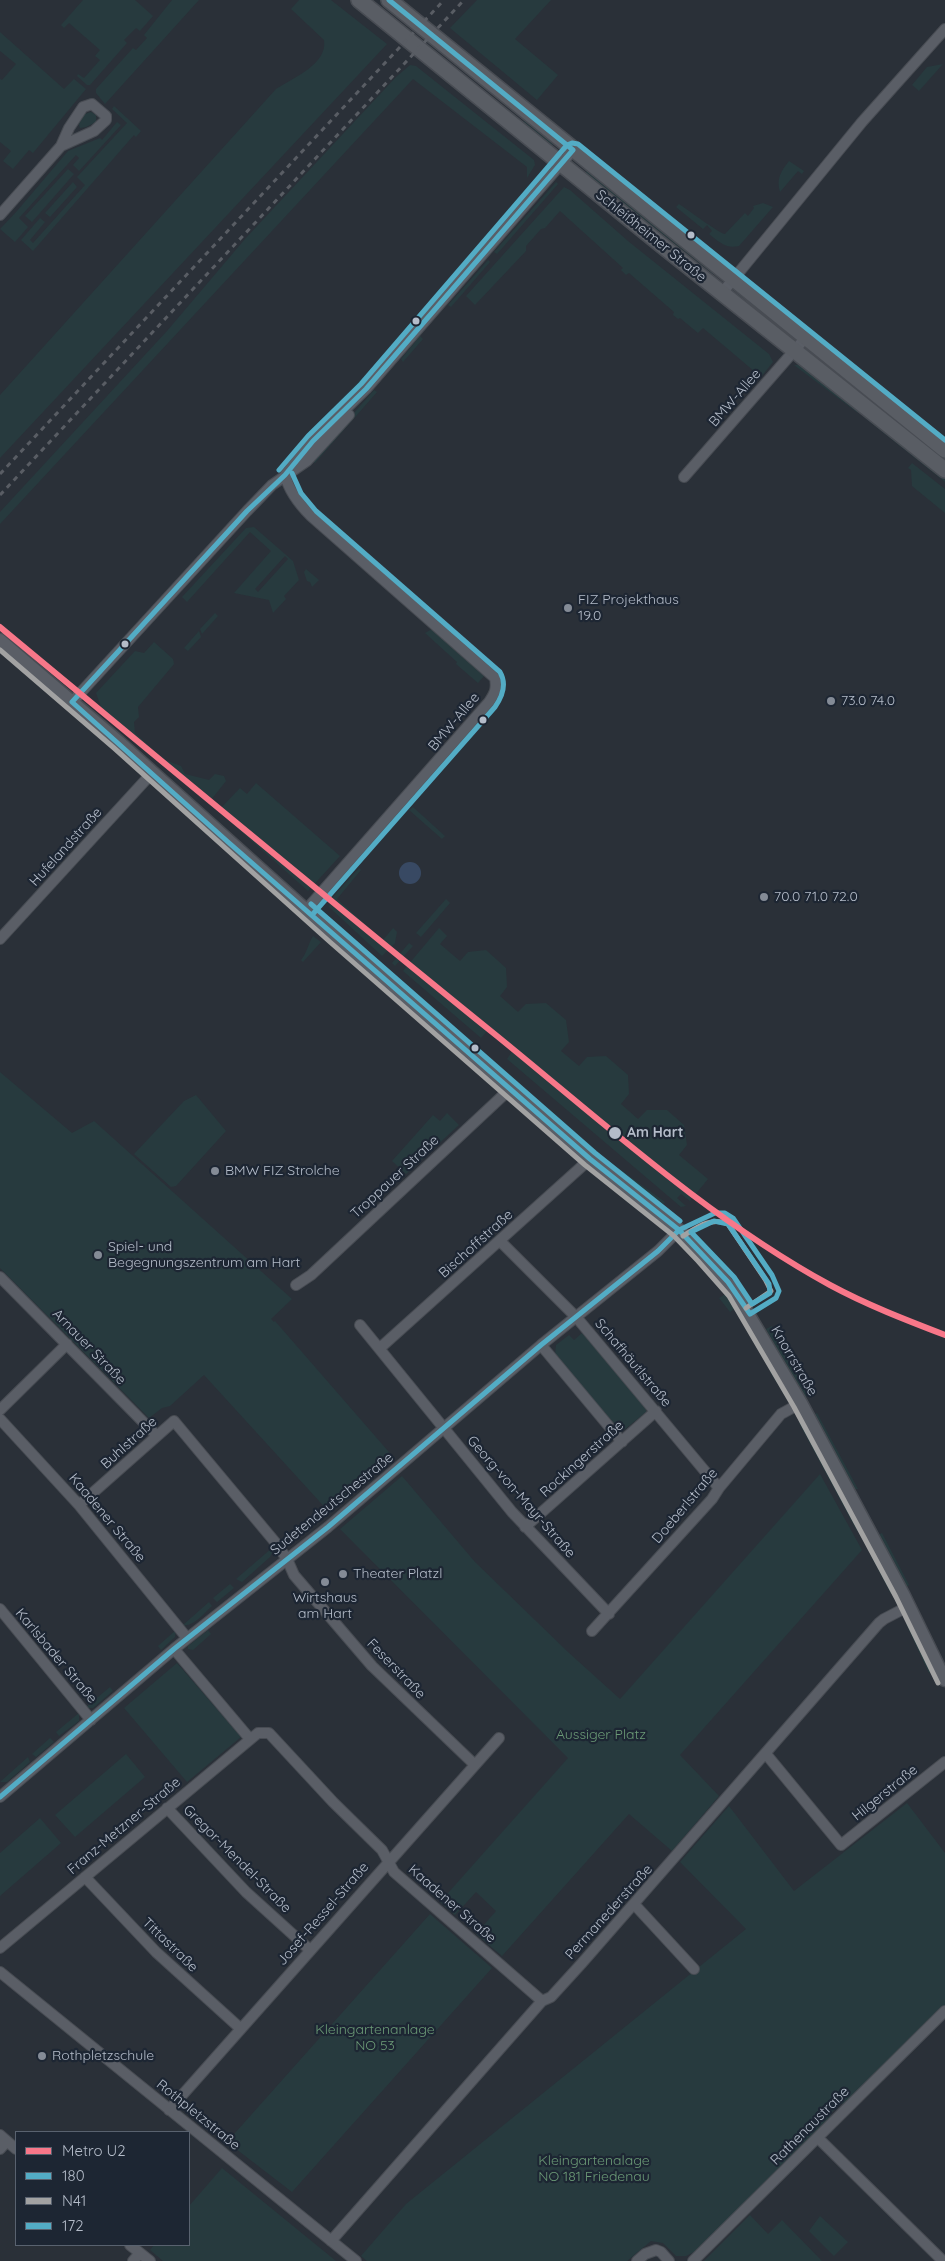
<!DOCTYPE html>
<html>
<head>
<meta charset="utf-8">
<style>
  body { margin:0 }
  #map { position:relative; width:945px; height:2261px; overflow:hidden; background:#2a3038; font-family:Quicksand,sans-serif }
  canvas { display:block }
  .legend { position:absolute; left:15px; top:2131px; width:175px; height:115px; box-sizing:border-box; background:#1d2633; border:1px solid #59626f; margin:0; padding:6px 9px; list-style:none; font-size:15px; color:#b4bcc9 }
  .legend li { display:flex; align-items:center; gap:10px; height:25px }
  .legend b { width:25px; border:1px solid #59626f }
</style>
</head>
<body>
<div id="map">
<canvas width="945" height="2261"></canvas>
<ul class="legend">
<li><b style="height:6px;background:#f87789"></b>Metro U2</li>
<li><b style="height:6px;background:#53acc5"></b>180</li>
<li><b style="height:6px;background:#a2a2a2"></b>N41</li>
<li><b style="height:6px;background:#53acc5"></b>172</li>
</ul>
</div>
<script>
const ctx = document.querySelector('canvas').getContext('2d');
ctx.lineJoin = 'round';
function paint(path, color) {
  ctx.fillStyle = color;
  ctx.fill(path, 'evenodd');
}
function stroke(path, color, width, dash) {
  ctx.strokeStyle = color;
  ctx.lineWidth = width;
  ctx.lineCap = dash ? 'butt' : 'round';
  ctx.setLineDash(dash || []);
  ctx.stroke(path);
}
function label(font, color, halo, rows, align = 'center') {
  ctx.font = font + ' Quicksand,sans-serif';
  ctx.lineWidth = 4.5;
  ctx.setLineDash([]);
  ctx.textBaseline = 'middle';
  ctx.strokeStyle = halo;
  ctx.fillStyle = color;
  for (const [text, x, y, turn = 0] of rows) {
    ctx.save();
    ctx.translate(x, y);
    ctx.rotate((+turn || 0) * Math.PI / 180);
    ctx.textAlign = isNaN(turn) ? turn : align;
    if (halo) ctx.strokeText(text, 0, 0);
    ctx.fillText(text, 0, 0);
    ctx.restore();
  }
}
paint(new Path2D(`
  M83,0h52l18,16 -13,15 -4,-3 -12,12 3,3 -37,42h-3l-10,-9 1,-2 6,4 16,-18 -5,-4 5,-6 -31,-27 -5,5 -3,-3z
  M172,0h27l-94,104 -9,-11v-4l37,-41 3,2 11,-12 -3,-3z
  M299,0h32l56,44 -387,414v-63l276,-306c17,-11 52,-25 48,-49l-33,-31z
  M477,0h74l-36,39 43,36 -21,25 -87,-72z
  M0,32l64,57 10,-10 12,10 -53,64 -4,-3 -16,19 -10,-8 8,-10 -11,-9v-63l2,1 14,-16 -16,-13z
  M943,64l-24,27 -7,-6 15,-18z
  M410,65l6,1 118,94 1,5 -8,13v-11l-114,-88 -413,445v-12l167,-181 78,-92 151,-162z
  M114,106l27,25 -5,6 -2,-2 -101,116 -12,-11 19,-22 5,4 -15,18 3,3 52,-58 -8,-8 50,-54 -15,-14z
  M91,112l5,3v7l-10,5 -6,1 -1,-4 6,-10z
  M524,121l29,23 -1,3 -30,-24z
  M117,122l4,3 -42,46 -6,-6 6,-7 -3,-3 -57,63 9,9 -13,15 -15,-13 17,-18 51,-60 32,-13 2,2z
  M789,161l15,10 -2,3 -4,-3 -18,21c-4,-13 1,-21 9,-31z
  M68,169l6,5 -42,48 -7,-6z
  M587,171l127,101 -1,2 -128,-101z
  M541,172l1,3 -58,67 -2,-2z
  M73,182l4,5 -27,30 -5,-4z
  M556,182l2,2 -61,70 -3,-2z
  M564,187l6,3 58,51 141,113 4,8 -12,15 -58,-49 -5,5 -18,-15 -2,1 -5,-4 1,-3 -45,-39 -3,2 -5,-5 2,-2 -63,-57 -15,17 -4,1 -15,17v5l-51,54 -9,-9z
  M763,203l10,4 -34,39c-13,3 -20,-4 -30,-12l3,-3 -5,-6 -4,4 -27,-22 3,-3c8,5 41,30 46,30l20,-21 3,3 6,-8 -1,-2z
  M488,260l2,2 -39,45 -3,-2z
  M738,291l54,44 -2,2 -54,-44z
  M420,336l3,3 -20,23 -2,-3z
  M818,356l127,100v4l-128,-103z
  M794,365h7l56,44 1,4z
  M363,377l2,2 -36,38v-1z
  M374,390l3,2 -62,71 -3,-2z
  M865,418h4l76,61v3z
  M912,463l33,26v24l-33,-27 -1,-16 -3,-2z
  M254,527l39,34 6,19 -15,16 2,3 -13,14 -4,-13 -35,-7 37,-42 -21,-19 -63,70 -5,-5 64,-69zM285,556l3,3 -30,33 -3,-3z
  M306,569l13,11 -7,7 -2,-5 -3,-1 -3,-9z
  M215,613l3,3 -16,18 -2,-5z
  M432,629l53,46 -7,8 -22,-19 1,-2 -32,-29z
  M199,631l2,6 -13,14 -4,-3z
  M154,642l19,17 1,5 -36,43 1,10 -5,5 1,11 28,26 18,7 4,8 24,6 6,-6 9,2 2,5 -15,19 -4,1 -106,-94 -5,-14 39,-42 9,2z
  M256,783l84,73 -32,35 -90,-80 22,-23 7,6z
  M413,807l32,29 -3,3 -33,-29z
  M359,868l2,2 -24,29 46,41 10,-12 4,4 -2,11 -13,13 -53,-49 2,-8z
  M446,899l4,4 -29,34 -5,-4z
  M439,928l8,8 -7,8 20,17 8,-9 18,-2 20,18 1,19 -7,9 18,16 8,-8 20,-1 20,17 3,22 -8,9 18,15 8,-9 19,-1 22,19 1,19 -8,10 17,15 9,-9h20l17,15 3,20 -8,10 29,24 -18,22 -9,-7 -4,4 9,8 -5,1 -174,-148 6,-9 -24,-21 -8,9 -78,-67z
  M313,936l8,6 -18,20 -2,-2c6,-7 7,-16 12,-24z
  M409,943l4,3 -18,20 -3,-3z
  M0,1072l72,61 22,-12 198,178 -21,20 3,3 1,-1 120,138 -18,11 -47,43 -126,-138 -34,31 -8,2 -13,10 -149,-150z
  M516,1081l83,73 66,48 -2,2 -62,-44 -87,-76z
  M196,1095l30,36 -50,55 -5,1 -37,-33 50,-53z
  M447,1113l12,12 -53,49 -14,-13 41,-46 7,6z
  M592,1168l41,36v3l-44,-38z
  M727,1293l10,14 -7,5 -11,-14z
  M772,1326l35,68 -1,4 -2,1 -38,-70z
  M582,1333l64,74v5l-22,18 -5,-1 -64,-74 1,-10 13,-10 5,5z
  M773,1370l14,24 2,-1 3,4 -2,7 -20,-32z
  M817,1413l41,76h-4l-41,-74z
  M802,1421l58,108 -3,2 -58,-108z
  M820,1474l42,76 -182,205 39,41 -47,55 -43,-37 -127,142 -26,-22 20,-23 -20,-19 -21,23 -15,-13 128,-144 -228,-229 62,-53 73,86 93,90 52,47z
  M882,1533l27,52 -3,2 -28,-52z
  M272,1548l1,3 -3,6 -28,25 -6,-3z
  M873,1555l20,37 4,-1 -6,3 -20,-38z
  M230,1584l4,4 -17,14 -4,-4z
  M209,1602l3,4c-8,7 -18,21 -29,19z
  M912,1622l-2,3 22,47 -3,1 -23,-49z
  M176,1630l-1,7 -14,13 -3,-4z
  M208,1630l3,4 -18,16 -5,-1v-3z
  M177,1663l64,74 -54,45 -63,-74z
  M110,1687l3,4 -20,17h-8z
  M79,1713v8l-20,15 -3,-4z
  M50,1738l4,4 -18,15 -4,-3z
  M126,1754l19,23 -70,60 -20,-22z
  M28,1757l2,5 -23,20h-7z
  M907,1803l38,50v153l-100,100 -3,-3 -12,11 1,2 -19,19 1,2 -119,115 -8,4h-10l-13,-13 -12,-2 -24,20h-260l-6,-5 45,-52 340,-275 -66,-67 49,-56 65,85z
  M40,1818l21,25 -61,53v-43z
  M430,1914l62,54 -200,224 -65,-50z
  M222,2168l114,93h-173l-13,-11 4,-5h35v-39z
  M750,2215l18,19 14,-14 40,41h-118z
  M820,2216l28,26 -14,14 -25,-25z`), '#273a3e');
paint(new Path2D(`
  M399 873a11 11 0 1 1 22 0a11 11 0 1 1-22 0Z`), '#384963');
const minor = new Path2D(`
  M0,215l61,-69 8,-18 14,-21 9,-3 14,12v4l-12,11 -33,15
  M722,293l140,-171 83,-93
  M285,475c4,16 14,29 26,41l184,162c2,11 0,15 -6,24l-183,208
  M285,475l28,-34 53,-52 207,-239
  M684,477l123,-141
  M72,702l175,-191 25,-26 35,-24 42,-46
  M0,939l152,-166
  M500,1241l77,77 142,170
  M0,1277l157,159
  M296,1285l15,-10 200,-187
  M360,1325l152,187 97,102
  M541,1345l81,97
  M380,1348l210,-189
  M0,1410l67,-66
  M0,1419l79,86 108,133
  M79,1505l95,-84 101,121 12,17 7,16 78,91 103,99
  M525,1527l131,-116
  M0,1609l91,111
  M592,1631l120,-132 7,-11 62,-74 20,-11
  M174,1649l76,90
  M766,1754l75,91 104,-83
  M0,1797l174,-148 154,-122 213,-182 117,-94 21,-21
  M167,1808l79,84 64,58
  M85,1877l71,75 85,77
  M634,1904l60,65
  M0,1948l258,-215h11l64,69 49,48 12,22 148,129
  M0,1972l356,289
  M169,2110l330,-372
  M0,2135l16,14
  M818,2138l125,123
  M0,2149l7,-8
  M331,2241l211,-240 9,-4 31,-34 297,-340 5,-4 25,-13
  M130,2245l20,16
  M133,2261l7,-8
  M637,2261l8,-7 11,-4 5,2 8,9
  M693,2261l252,-250`);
const tertiary = new Path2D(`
  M0,640l119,102 216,194 255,223 89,71 25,26 31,36 66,111 102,191 42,86`);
const secondary = new Path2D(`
  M359,0l305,247 281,223
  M389,0l556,450`);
stroke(minor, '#484c53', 12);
stroke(tertiary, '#484c53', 15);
stroke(secondary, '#484c53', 18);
stroke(minor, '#5a5e66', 10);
stroke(tertiary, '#5a5e66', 12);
stroke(secondary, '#595d64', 15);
stroke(new Path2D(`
  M0,474l444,-474
  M0,495l464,-495`), '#595d64', 3, [5, 5]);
stroke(new Path2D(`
  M72,702l175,-191 38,-36 28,-34 53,-52 207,-239 -184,-150
  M72,702l156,140 362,317 89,71 49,52 22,32
  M0,1797l174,-148 154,-122 213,-182 117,-94 21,-21 36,-17h10l8,5 39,57 7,16 -3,7 -26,16`), '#53acc5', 5);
stroke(new Path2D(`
  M0,650l114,98 216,194 255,223 89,71 24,25 31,35 65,111 102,190 42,86
  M683,1236c13,-8 29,-20 45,-12l37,55 6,12 -25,17`), '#a2a2a2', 5);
stroke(new Path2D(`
  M279,470l29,-34 53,-52 206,-239 5,-2 6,1 367,296
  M292,473l9,20 15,18 184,161c7,12 2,25 -5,35l-183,208
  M311,904l284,249 85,68
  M714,1221l14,3 41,60 1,9 -18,11 -18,-27 -43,-45z`), '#53acc5', 5);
stroke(new Path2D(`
  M0,627c165,137 330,274 497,409 107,87 212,183 333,249 37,20 76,35 115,50`), '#f87789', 6);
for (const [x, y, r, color] of [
  [691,235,4.5,"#b4bcc9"],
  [416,321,4.5,"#b4bcc9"],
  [568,608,5,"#848b96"],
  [125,644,4.5,"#b4bcc9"],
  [831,701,5,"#848b96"],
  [483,720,4.5,"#b4bcc9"],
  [764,897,5,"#848b96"],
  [475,1048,4.5,"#b4bcc9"],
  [615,1133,7,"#b4bcc9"],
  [215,1171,5,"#848b96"],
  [98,1255,5,"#848b96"],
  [343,1574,5,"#848b96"],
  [325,1582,5,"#848b96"],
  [42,2056,5,"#848b96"]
]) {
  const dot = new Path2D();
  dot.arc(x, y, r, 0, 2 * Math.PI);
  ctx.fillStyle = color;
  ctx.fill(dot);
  stroke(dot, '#1d2633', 2);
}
label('14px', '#b4bcc9', '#1d2633', [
  ["Schleißheimer Straße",651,236,39],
  ["BMW-Allee",735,398,-49],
  ["BMW-Allee",454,722,-50],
  ["Hufelandstraße",66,847,-48],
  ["Troppauer Straße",395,1177,-43],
  ["Bischoffstraße",476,1244,-42],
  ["Arnauer Straße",89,1347,46],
  ["Knorrstraße",794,1361,60],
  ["Schafhäutlstraße",633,1363,50],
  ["Buhlstraße",129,1443,-42],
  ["Rockingerstraße",582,1459,-42],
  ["Georg-von-Mayr-Straße",521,1497,49],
  ["Sudetendeutschestraße",332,1504,-39],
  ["Doeberlstraße",685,1506,-50],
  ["Kaadener Straße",107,1518,50],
  ["Karlsbader Straße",56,1656,50],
  ["Feserstraße",396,1669,46],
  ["Hilgerstraße",885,1793,-39],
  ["Franz-Metzner-Straße",124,1826,-40],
  ["Gregor-Mendel-Straße",237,1859,45],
  ["Kaadener Straße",452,1904,41],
  ["Permanederstraße",609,1912,-48],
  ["Josef-Ressel-Straße",323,1914,-49],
  ["Tittastraße",170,1945,44],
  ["Rothpletzstraße",198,2115,39],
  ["Rathenaustraße",810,2126,-45]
]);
label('14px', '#b4bcc9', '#1d2633', [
  ["FIZ Projekthaus",578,600],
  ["19.0",578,616],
  ["73.0 74.0",841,701],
  ["70.0 71.0 72.0",774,897],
  ["BMW FIZ Strolche",225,1171],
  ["Spiel- und",108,1247],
  ["Begegnungszentrum am Hart",108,1263],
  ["Theater Platzl",353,1574],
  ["Wirtshaus",325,1598,"center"],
  ["am Hart",325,1614,"center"],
  ["Rothpletzschule",52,2056]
], 'left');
label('bold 14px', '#b4bcc9', '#1d2633', [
  ["Am Hart",627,1133]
], 'left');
label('14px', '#6b9a76', '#1d2633', [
  ["Aussiger Platz",601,1735],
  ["Kleingartenanlage",375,2030],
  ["NO 53",375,2046],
  ["Kleingartenalage",594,2161],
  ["NO 181 Friedenau",594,2177]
]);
</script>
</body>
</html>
